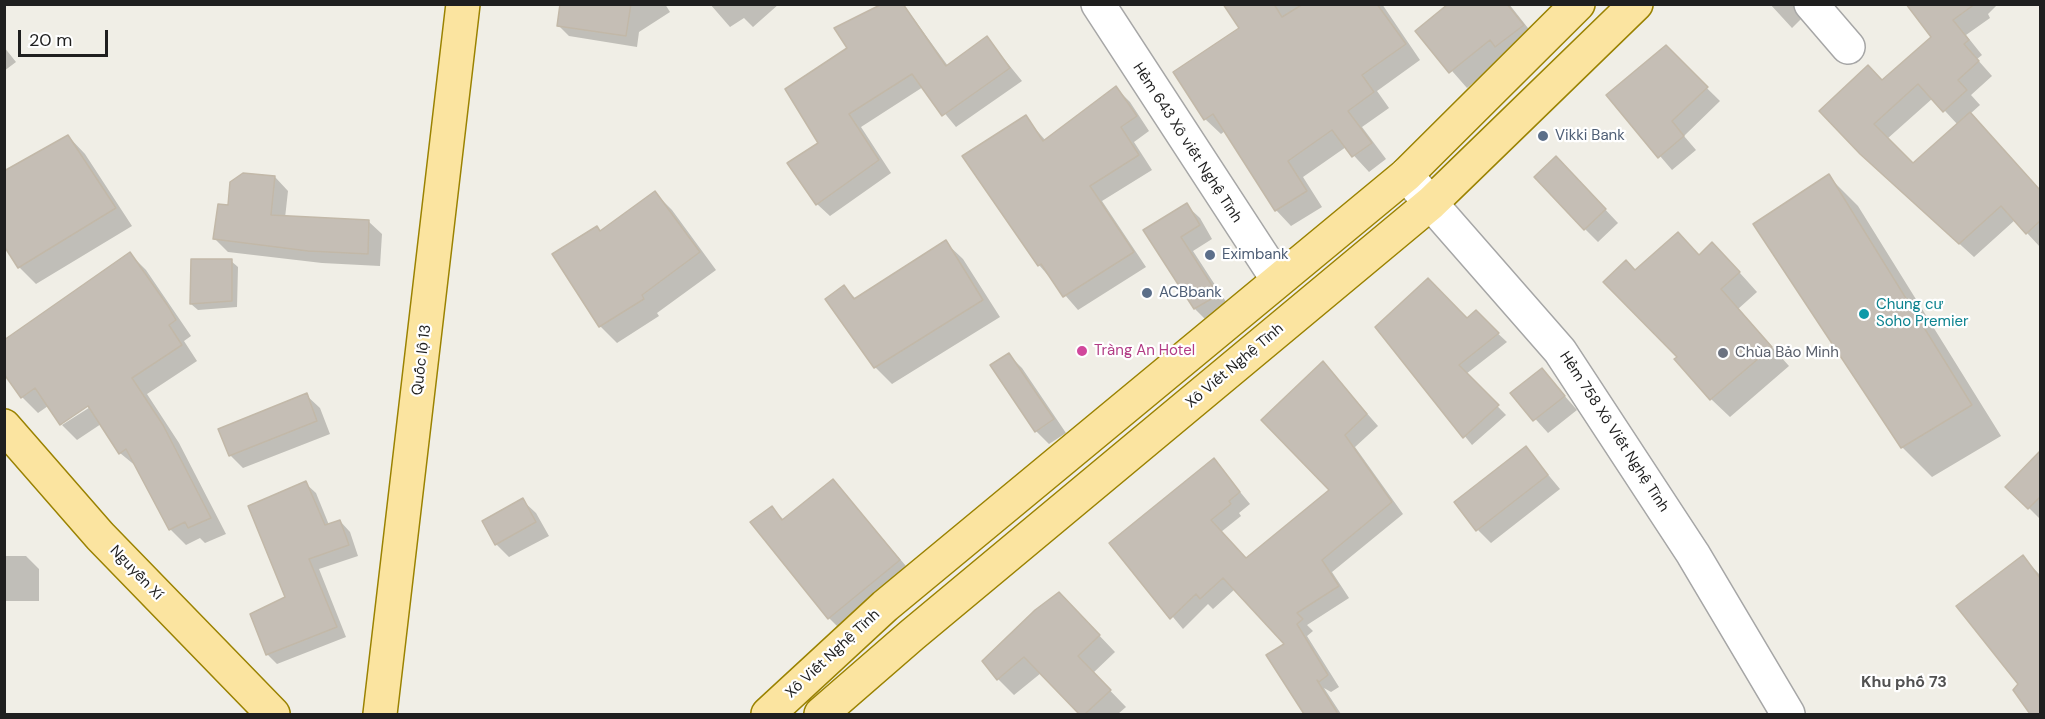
<!DOCTYPE html>
<html>
<head>
<meta charset="utf-8">
<style>
  body { margin:0 }
  #map { position:relative; width:2045px; height:719px; overflow:hidden; background:#f0eee6; font-family:"DM Sans",sans-serif }
  canvas { display:block }
  .frame { position:absolute; inset:0; border:6px solid #1f1f1f; pointer-events:none }
  .scale { position:absolute; left:18px; top:30px; width:90px; height:27px; box-sizing:border-box; border:3px solid #1f1f1f; border-top:0; padding-left:8px; font-size:18px; line-height:21px; white-space:nowrap; color:#1f1f1f; -webkit-text-stroke:4px #fff; paint-order:stroke }
</style>
</head>
<body>
<div id="map">
<canvas width="2045" height="719"></canvas>
<div class="frame"></div>
<div class="scale">20 m</div>
</div>
<script>
const ctx = document.querySelector('canvas').getContext('2d');
ctx.lineJoin = 'round';
function paint(path, color) {
  ctx.fillStyle = color;
  ctx.fill(path, 'evenodd');
}
function stroke(path, color, width, dash) {
  ctx.strokeStyle = color;
  ctx.lineWidth = width;
  ctx.lineCap = dash ? 'butt' : 'round';
  ctx.setLineDash(dash || []);
  ctx.stroke(path);
}
function label(font, color, halo, rows, align = 'center') {
  ctx.font = font + ' "DM Sans",sans-serif';
  ctx.lineWidth = 4.5;
  ctx.setLineDash([]);
  ctx.textBaseline = 'middle';
  ctx.strokeStyle = halo;
  ctx.fillStyle = color;
  for (const [text, x, y, turn = 0] of rows) {
    ctx.save();
    ctx.translate(x, y);
    ctx.rotate((+turn || 0) * Math.PI / 180);
    ctx.textAlign = isNaN(turn) ? turn : align;
    if (halo) ctx.strokeText(text, 0, 0);
    ctx.fillText(text, 0, 0);
    ctx.restore();
  }
}
paint(new Path2D(`
  M562,4h103l5,8 -31,20 -2,15 -68,-11 -11,-11z
  M710,4h69l-26,23 -9,-9 -14,9z
  M903,4l45,62 39,-28 35,43 -66,46 -33,-40 -62,40 30,46 -61,43 -13,-12 3,-60 29,-95z
  M1225,4h157l38,56 -43,31 12,17 -27,19 24,32 -17,13 -23,-25 -43,30 19,30 -31,19 -15,-16 -51,-79 -4,3 -16,-15 36,-91z
  M1450,4h59l30,38 -33,14 -39,32 -50,-57z
  M1770,4h36l-4,14 -10,10z
  M1908,4h90l-10,10 2,4 -24,17 16,20 -5,4 15,17 -21,19 9,10 -10,9 70,77v56l-25,-27 -41,37 -98,-89 -55,-57 62,-30 50,-44zM1933,98l25,27 -45,40 -26,-26z
  M4,47l12,15 -12,9z
  M1665,47l55,54 -36,35 12,14 -24,20 -64,-75z
  M1116,88l14,14 19,29 -15,11 18,28 -50,31 44,66 -68,43 -39,-45 -14,-148 21,24z
  M68,136l17,18 47,72 -96,58 -17,-17z
  M1569,171l49,52 -20,19 -13,-13z
  M1828,176l30,30 143,230 -69,41 -30,-30z
  M275,177l13,14 -3,27 83,3 14,13 -2,32 -58,-3 -94,-11 -13,-13z
  M655,193l17,17 44,60 -59,43 2,3 -42,27 -17,-17 1,-94z
  M1186,205l14,13 12,21 -19,12 37,57 -22,14 -13,-13 -50,-79z
  M945,242l18,17 37,58 -108,67 -17,-17 -31,-80 12,12z
  M130,254l16,16 45,66 -7,5 13,20 -50,33 32,49 47,91 -21,9 -5,-5 -14,7 -16,-16 -33,-62 -17,-14 -19,-29 -24,16 -16,-16 -13,-18 -10,7 -16,-16zM94,401l1,3 -33,21v-3z
  M1700,256l31,7 26,29 -19,17 51,57 -59,51 -19,-18 -32,-42 -43,-85z
  M231,261l7,6 -1,40 -39,3 -7,-6z
  M1475,312l32,30 -41,32 40,41 -34,30 -95,-118 90,-7z
  M1009,355l13,13 44,65 -17,11 -13,-13z
  M1323,363l55,63 -23,21 48,67 -71,58 17,26 -42,27 6,6 -6,5 32,51 -8,5 -7,-4 17,26h-36l-37,-59 18,-11 -51,-55 -22,20 -5,-5 -25,25 -72,-86 103,-83 36,44 -11,9 2,3 -20,16 26,28 84,-70z
  M1542,370l35,40 -29,23 -36,-40z
  M306,395l14,13 10,26 -87,34 -13,-13z
  M1526,448l34,41 -69,54 -13,-13z
  M2040,453v66l-32,-32z
  M833,481l85,99 -70,57 -19,-19 -57,-110 12,12z
  M305,483l11,10 13,32 11,-4 10,11 8,24 -39,13 27,68 -69,27 -10,-10 19,-56z
  M522,500l14,13 13,23 -40,21 -13,-13z
  M4,556h22l13,13v32h-35z
  M2023,557l17,18v139h-8l-17,-24 5,-5z
  M1075,610l40,42 -22,21 33,34 -8,7h-37l-40,-41 -27,22 -16,-16z`), '#0003');
const building = new Path2D(`
  M560,4h71l-5,32 -69,-10z
  M882,4h21l43,62 41,-30 23,32 -68,48 -30,-42 -63,40 30,46 -63,45 -29,-42 31,-20 -33,-54 62,-41 -13,-20z
  M1223,4h51l8,13 21,-13h74l29,40 -44,31 12,17 -26,19 24,32 -20,14 -20,-27 -44,31 19,30 -32,20 -62,-97 -9,6 -31,-48 66,-44z
  M1448,4h59l17,21 -29,22 -5,-7 -41,33 -34,-42z
  M1906,4h69l-22,16 16,20 -5,4 15,17 -21,19 9,10 -24,22 -25,-28 -44,40 39,39 57,-51 70,78v31l-14,13 -25,-28 -42,38 -99,-90 -41,-43 49,-46 14,15 49,-43z
  M1666,45l42,42 -36,34 12,15 -26,22 -52,-63z
  M1116,86l21,30 -16,11 18,28 -49,31 44,66 -71,45 -22,-33 -3,2 -76,-110 64,-41 17,26z
  M68,135l48,73 -98,60 -14,-22v-75z
  M1556,156l50,53 -22,21 -50,-53z
  M243,173l32,3 -4,39 98,5 -1,34 -60,-3 -95,-12 5,-35 10,1 2,-23z
  M1829,174l143,231 -71,43 -148,-224z
  M655,191l45,61 -58,43 2,4 -45,28 -47,-73 45,-28 3,5z
  M1187,203l13,22 -19,12 37,58 -24,14 -51,-79z
  M1678,232l21,23 13,-13 28,30 -19,17 51,58 -62,53 -36,-41 3,-2 -74,-75 23,-22 9,10z
  M946,240l37,60 -109,68 -49,-69 19,-14 10,14z
  M130,252l38,54 8,14 -7,5 13,20 -50,33 31,47 48,93 -23,10 -3,-6 -16,8 -43,-81 -7,5 -31,-48 -28,19 -25,-37 -14,10 -17,-24v-34z
  M191,259h41v42l-42,3z
  M1428,278l39,40 9,-8 23,23 -40,32 40,40 -36,33 -88,-111z
  M1009,353l45,66 -19,13 -45,-67z
  M1323,361l44,53 -22,21 47,67 -70,58 17,26 -42,27 6,6 -6,5 31,51 -9,7 -2,-2 21,34h-34l-38,-59 18,-11 -61,-66 -23,21 -4,-5 -26,25 -61,-76 105,-85 26,34 -11,9 2,3 -20,16 35,38 83,-68 -68,-70z
  M1542,368l23,28 -32,25 -23,-28z
  M307,393l10,28 -88,35 -11,-27z
  M1526,446l22,29 -72,56 -22,-29z
  M2040,451v46l-12,12 -23,-22z
  M833,479l67,81 -72,59 -78,-97 22,-16 10,14z
  M306,481l19,44 15,-5 9,25 -40,14 28,68 -71,28 -16,-41 35,-17 -37,-91z
  M523,498l13,24 -41,23 -13,-24z
  M2023,555l17,23v136h-10l-17,-24 5,-6 -62,-78z
  M1059,592l41,43 -22,21 33,34 -26,24h-6l-55,-57 -27,23 -15,-19 53,-51z`);
paint(building, '#c5beb5');
stroke(building, '#c2b8a8', 1.5);
const minor = new Path2D(`
  M1098,4l180,276
  M1811,4l37,43
  M1406,175l154,176 133,203 95,160`);
const major = new Path2D(`
  M4,426l96,110 173,178
  M380,714l83,-710
  M768,714l117,-108 521,-431 172,-171
  M821,714l91,-79 519,-432 205,-199`);
stroke(minor, '#a6a6a6', 36);
stroke(major, '#9a8201', 36);
stroke(minor, '#fff', 33);
stroke(major, '#fbe4a0', 33);
for (const [x, y, r, color] of [
  [1543,136,6,"#5c6f8a"],
  [1210,255,6,"#5c6f8a"],
  [1147,293,6,"#5c6f8a"],
  [1864,314,6,"#0f9aa8"],
  [1082,351,6,"#d1479c"],
  [1723,353,6,"#6b7280"]
]) {
  const dot = new Path2D();
  dot.arc(x, y, r, 0, 2 * Math.PI);
  ctx.fillStyle = color;
  ctx.fill(dot);
  stroke(dot, '#fff', 2);
}
label('15px', '#4e5e75', '#fff', [
  ["Vikki Bank",1555,136],
  ["Eximbank",1222,255],
  ["ACBbank",1159,293]
], 'left');
label('15px', '#1f1f1f', '#fff', [
  ["Hẻm 643 Xô viết Nghệ Tĩnh",1187,143,57],
  ["Quốc lộ 13",422,360,-83],
  ["Xô Viết Nghệ Tĩnh",1235,366,-40],
  ["Hẻm 758 Xô Viết Nghệ Tĩnh",1614,432,57],
  ["Nguyễn Xí",136,573,46],
  ["Xô Viết Nghệ Tĩnh",833,654,-43]
]);
label('15px', '#0d838f', '#fff', [
  ["Chung cư",1876,305],
  ["Soho Premier",1876,322]
], 'left');
label('15px', '#b23c85', '#fff', [
  ["Tràng An Hotel",1094,351]
], 'left');
label('15px', '#5b616d', '#fff', [
  ["Chùa Bảo Minh",1735,353]
], 'left');
label('bold 16px', '#525252', '#fff', [
  ["Khu phố 73",1904,683]
]);
</script>
</body>
</html>
